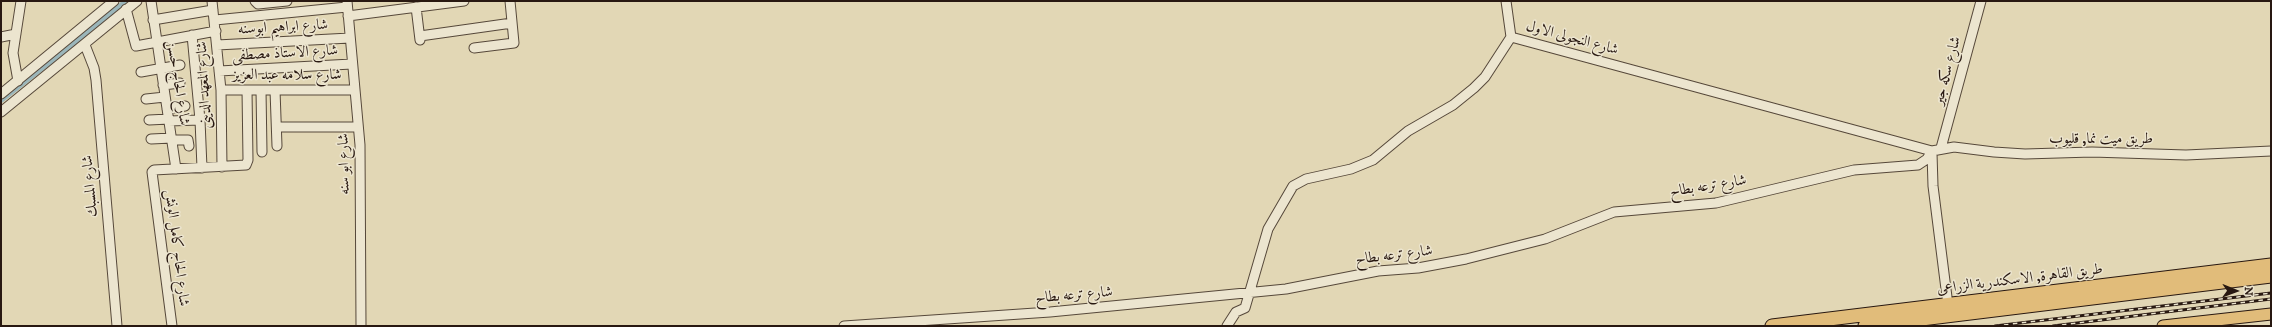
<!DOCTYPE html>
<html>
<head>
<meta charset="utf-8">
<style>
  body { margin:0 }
  #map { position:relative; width:2272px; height:327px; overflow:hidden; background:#e2d7b5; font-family:"IM FELL DW Pica",serif }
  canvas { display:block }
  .frame { position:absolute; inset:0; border:2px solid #281811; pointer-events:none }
  .north { position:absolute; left:2216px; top:271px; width:40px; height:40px; -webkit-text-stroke:3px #ece5cf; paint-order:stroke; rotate:91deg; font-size:11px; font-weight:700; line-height:16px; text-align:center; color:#281811 }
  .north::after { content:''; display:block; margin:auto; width:14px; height:18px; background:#281811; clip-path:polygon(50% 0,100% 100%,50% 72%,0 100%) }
</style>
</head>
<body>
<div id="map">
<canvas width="2272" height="327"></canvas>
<div class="frame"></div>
<div class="north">N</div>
</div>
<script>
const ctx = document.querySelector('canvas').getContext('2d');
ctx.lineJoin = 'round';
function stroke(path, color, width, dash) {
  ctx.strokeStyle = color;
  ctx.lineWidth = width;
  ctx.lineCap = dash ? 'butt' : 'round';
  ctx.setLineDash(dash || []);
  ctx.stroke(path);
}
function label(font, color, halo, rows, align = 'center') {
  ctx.font = font + ' "IM FELL DW Pica",Amiri,serif';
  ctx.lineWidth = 3;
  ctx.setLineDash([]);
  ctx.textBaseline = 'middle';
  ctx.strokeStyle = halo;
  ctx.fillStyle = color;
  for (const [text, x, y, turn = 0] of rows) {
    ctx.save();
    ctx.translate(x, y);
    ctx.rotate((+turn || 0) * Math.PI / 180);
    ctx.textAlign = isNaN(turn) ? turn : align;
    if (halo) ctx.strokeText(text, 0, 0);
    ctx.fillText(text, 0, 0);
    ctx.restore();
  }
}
stroke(new Path2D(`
  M1,100l126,-99`), '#9bb6ba', 6);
const minor = new Path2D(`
  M151,1l25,168
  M212,1l9,89 1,77
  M255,1l3,3 29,-3
  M347,1l13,144 1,181
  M1506,1l5,36
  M416,7l4,33
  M126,9l10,37 80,-15
  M348,16l116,-15
  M153,20l60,-10
  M215,20l132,-13
  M192,35l8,85 2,48
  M420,36l92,-13
  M1,37l15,-3
  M1511,37l421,114
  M85,45l9,23 2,12 21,246
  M217,45l133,-7
  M474,48l40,-5 -4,-42
  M219,71l133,-7
  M141,72l39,-7
  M18,81l-5,-28 8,-52
  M163,85l17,-2
  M221,90h133
  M261,90l1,62
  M275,90l2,56
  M1,94l113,-93
  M146,99l19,-2
  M167,109l18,-3
  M1,112l136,-111
  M149,120l20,-1
  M169,121l31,-1
  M277,127h81
  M151,139l21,-1
  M172,140h16l1,6
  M1941,148l40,-147
  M1932,151l22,-4 40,5 31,2 67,-2 94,3 85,-4
  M1932,153l1,33 15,119
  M172,326l-20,-154 2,-2 92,-5 2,-5 -1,-70
  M844,326l206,-14 236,-23 92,-18 40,-3 48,-9 79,-20 69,-27 102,-9 138,-33 64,-5 9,-6 5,-8
  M1227,326l9,-14 9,-4 23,-79 25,-43 13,-7 45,-10 22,-9 35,-29 45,-26 21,-17 11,-11 26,-40`);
const major = new Path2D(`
  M2163,326l108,-12`);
const highway = new Path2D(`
  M1772,326l499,-61
  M1865,326l406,-50`);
stroke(minor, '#56483a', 11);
stroke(major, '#281811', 13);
stroke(highway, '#281811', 15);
stroke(minor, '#ece5cf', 9);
stroke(major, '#e1bc7a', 11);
stroke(highway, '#e1bc7a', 13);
const rail = new Path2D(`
  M1995,326l276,-33
  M2053,326l218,-27`);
stroke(rail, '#281811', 3);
stroke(rail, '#ece5cf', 1.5, [4.5]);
label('15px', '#281811', '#ece5cf', [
  ["شارع ابراهيم ابوسنه",283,28,-3],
  ["شارع النجولى الاول",1572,39,15],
  ["شارع الاستاذ مصطفى",285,54,-3],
  ["شارع سكه جير",1948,71,-75],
  ["شارع سلامه عبد العزيز",287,76],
  ["شارع الحاج حسن",177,83,81],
  ["شارع المعهد الدينى",205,85,-93],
  ["طريق ميت نما, قليوب",2101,140],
  ["شارع ابو سنه",345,164,-91],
  ["شارع المسبك",91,186,-95],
  ["شارع ترعه بطاح",1708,187,-9],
  ["شارع الحاج كامل الونش",176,248,83],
  ["شارع ترعه بطاح",1394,256,-7],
  ["طريق القاهرة, الاسكندرية الزراعى",2020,280,-7],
  ["شارع ترعه بطاح",1074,296,-5]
]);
</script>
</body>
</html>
